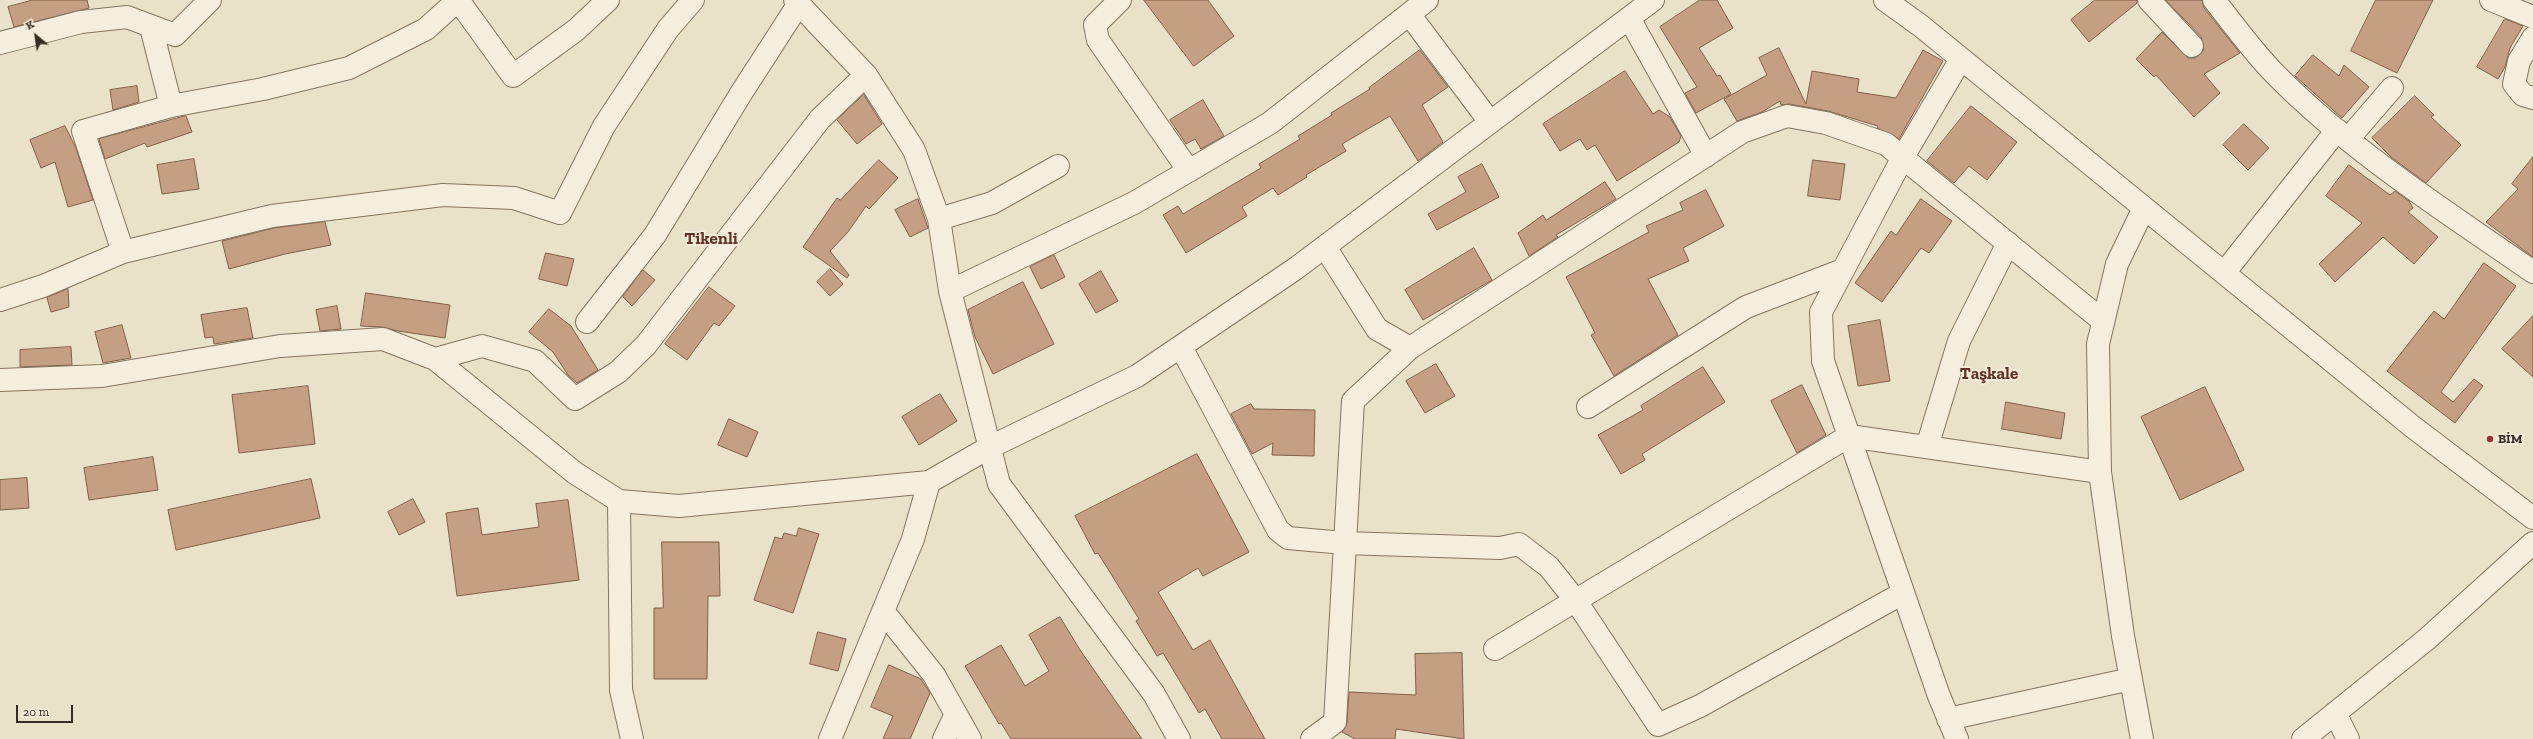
<!DOCTYPE html>
<html>
<head>
<meta charset="utf-8">
<style>
  body { margin:0 }
  #map { position:relative; width:2533px; height:739px; overflow:hidden; background:#eae1c9; font-family:"Zilla Slab",serif }
  canvas { display:block }
  .north { position:absolute; left:16px; top:16px; width:40px; height:40px; -webkit-text-stroke:3px #f2ebd8; paint-order:stroke; rotate:331deg; font-size:11px; font-weight:700; line-height:16px; text-align:center; color:#372c21 }
  .north::after { content:''; display:block; margin:auto; width:14px; height:18px; background:#372c21; clip-path:polygon(50% 0,100% 100%,50% 72%,0 100%) }
  .scale { position:absolute; left:16px; top:705px; width:57px; height:18px; box-sizing:border-box; border:2px solid #372c21; border-top:0; padding-left:5px; font-size:12px; line-height:14px; white-space:nowrap; color:#372c21; -webkit-text-stroke:3px #f2ebd8; paint-order:stroke }
</style>
</head>
<body>
<div id="map">
<canvas width="2533" height="739"></canvas>
<div class="north">K</div>
<div class="scale">20 m</div>
</div>
<script>
const ctx = document.querySelector('canvas').getContext('2d');
ctx.lineJoin = 'round';
function paint(path, color) {
  ctx.fillStyle = color;
  ctx.fill(path, 'evenodd');
}
function stroke(path, color, width, dash) {
  ctx.strokeStyle = color;
  ctx.lineWidth = width;
  ctx.lineCap = dash ? 'butt' : 'round';
  ctx.setLineDash(dash || []);
  ctx.stroke(path);
}
function label(font, color, halo, rows, align = 'center') {
  ctx.font = font + ' "Zilla Slab",serif';
  ctx.lineWidth = 4;
  ctx.setLineDash([]);
  ctx.textBaseline = 'middle';
  ctx.strokeStyle = halo;
  ctx.fillStyle = color;
  for (const [text, x, y, turn = 0] of rows) {
    ctx.save();
    ctx.translate(x, y);
    ctx.rotate((+turn || 0) * Math.PI / 180);
    ctx.textAlign = isNaN(turn) ? turn : align;
    if (halo) ctx.strokeText(text, 0, 0);
    ctx.fillText(text, 0, 0);
    ctx.restore();
  }
}
const building = new Path2D(`
  M33,0h54l2,8 -75,19 -6,-20z
  M1144,0h64l26,36 -40,30z
  M1700,0h17l16,28 -34,20 18,28 3,-1 11,19 -35,19 -11,-20 12,-6 -37,-60z
  M2095,0h42v3l-48,39 -18,-22z
  M2166,0h36l2,8 36,45 -36,21 16,19 -26,24 -38,-42 -2,2 -18,-18 26,-27 26,26h7l9,-8 -3,-13z
  M2376,0h57l-36,73 -46,-22z
  M2505,19l18,7 -13,22 -5,19 -7,12 -21,-12z
  M1779,48l27,56 6,-33 47,8 -2,13 39,6 27,-48 20,11 -44,78 -22,-11 1,-2 -50,-15 -39,-7 -8,1 -1,-4 -18,11 -25,9 -13,-22 43,-24 -8,-17z
  M1420,50l28,37 -26,18 21,37 -25,19 -28,-45 -48,28 4,7 -40,24 1,2 -29,18 -5,-7 -31,19 5,9 -61,37 -23,-38 15,-9 5,8 78,-46 -2,-4 41,-25 -2,-3 34,-21 -1,-2 39,-24 -1,-1z
  M2313,55l26,21 5,-11 25,22 -27,31 -47,-42z
  M1625,71l28,43 6,-4 11,7 11,19 -2,6 -62,39 -22,-36 -8,5 -7,-11 -20,12 -17,-27z
  M137,86l2,16 -26,8 -3,-20z
  M864,95l18,29 -25,20 -20,-24z
  M2415,96l19,19 -3,2 30,28 -35,38 -35,-26 -19,-19z
  M1203,100l21,36 -23,13 -6,-10 -9,5 -16,-24z
  M1971,106l46,36 -30,38 -18,-14 -15,17 -27,-22z
  M186,116l6,16 -45,15 -2,-4 -40,16 -6,-20z
  M2244,124l25,24 -21,22 -25,-25z
  M65,126l11,22 17,52 -25,7 -13,-45 -14,6 -11,-28z
  M2533,157v100l-47,-35 32,-33 -6,-5z
  M194,159l5,30 -37,5 -5,-29z
  M879,160l19,18 -29,31 -3,-3 -18,26 -18,19 19,24 -2,3 -44,-31 34,-49 3,2z
  M1813,160l32,4 -5,36 -32,-4z
  M1482,164l17,33 -62,33 -9,-16 38,-22 -8,-15z
  M2349,165l41,30 5,-4 14,10 4,7 -5,4 30,25 -24,27 -31,-27 -48,45 -16,-18 43,-41 -36,-27z
  M1605,182l11,17 -60,36 2,2 -29,19 -11,-23 25,-18 3,5z
  M1706,190l18,36 -41,22 6,13 -41,18 30,56 -64,41 -23,-41 4,-2 -29,-56 83,-45 -3,-6 37,-16 -3,-7z
  M918,199l10,29 -18,9 -15,-27z
  M1921,199l31,22 -23,32 -8,-5 -39,54 -27,-19 36,-52 5,4z
  M325,222l6,23 -46,9 -56,15 -7,-28 52,-13z
  M1474,248l18,32 -69,40 -18,-30z
  M546,253l28,6 -7,27 -28,-7z
  M1054,255l11,22 -24,12 -11,-22z
  M2484,263l32,23 -75,106 12,10 21,-23 9,7 -28,37 -68,-52 47,-60 10,8z
  M830,269l13,15 -13,12 -13,-14z
  M643,270l12,10 -23,26 -9,-9z
  M1101,271l17,30 -22,12 -17,-29z
  M1023,282l31,62 -61,30 -18,-37 -7,-27z
  M709,287l26,19 -16,20 -5,-3 -27,37 -22,-16z
  M68,289l1,18 -18,5 -4,-14z
  M366,293l84,12 -5,33 -47,-7 -16,-4 -21,-1z
  M337,306l4,23 -21,2 -4,-21z
  M247,308l6,30 -39,6 -1,-7 -8,1 -4,-23z
  M549,309l22,17 27,44 -21,13 -9,-8 -15,-23 -24,-20z
  M2533,316v61l-31,-28z
  M1880,320l10,61 -32,5 -10,-60z
  M122,325l9,33 -28,5 -8,-31z
  M71,347l1,18 -52,2v-17z
  M1436,364l19,32 -30,17 -19,-32z
  M1703,367l22,35 -83,52 3,6 -24,14 -23,-39 45,-25 -2,-4z
  M1802,385l24,50 -29,18 -26,-52z
  M308,386l7,58 -76,9 -7,-58z
  M2205,387l39,83 -64,30 -39,-83z
  M940,394l17,27 -38,24 -17,-28z
  M2006,402l59,11 -4,26 -59,-10z
  M1251,404l3,5 61,1 -1,46 -42,-1 1,-12 -21,11 -21,-40z
  M729,419l29,13 -11,25 -29,-12z
  M1197,454l52,98 -46,24 -5,-8 -40,24 35,58 17,-10 55,99h-43l-17,-30 -6,4 -36,-60 -6,3 -21,-35 3,-2 -41,-66 -3,1 -20,-38z
  M153,457l5,33 -69,10 -5,-32z
  M27,478l2,30 -29,2v-30z
  M311,479l9,39 -144,32 -8,-40z
  M413,499l12,23 -26,13 -11,-23z
  M568,500l11,80 -122,16 -11,-83 32,-5 4,27 57,-8 -3,-23z
  M799,528l20,6 -26,79 -39,-13 21,-63 7,2 2,-6 12,3z
  M662,542h57l1,54h-12l-1,83h-53v-71h9z
  M1060,617l20,33 62,89h-131l-10,-16 -2,1 -34,-58 36,-21 24,41 24,-15 -20,-36z
  M818,632l28,7 -8,32 -28,-7z
  M1462,653l2,86 -68,-10 -1,10h-40l-13,-7 5,-9 2,-31 67,3 -1,-41z
  M889,665l32,14 9,14 -20,46h-27l10,-23 -22,-9z`);
paint(building, '#c59f83');
stroke(building, '#825f48', 1);
const minor = new Path2D(`
  M458,0l55,76 63,-46 32,-30
  M795,0l71,75 48,75 25,69 11,72 49,193 155,210 25,45
  M1120,0l-25,25 3,15 91,131
  M1885,0l36,26 492,401 120,91
  M2149,0l43,46
  M2214,0c20,25 39,52 62,75 76,77 168,135 257,197
  M2491,0l42,17
  M1409,14l81,108
  M1629,18l77,138
  M151,27l20,79
  M2533,38l-14,23 -5,23 9,11 10,3
  M0,43l81,-21 46,-5 48,18 35,-35
  M2348,139l44,-51
  M939,219l53,-16 66,-37
  M1325,247l52,82 33,19 332,-216 45,-16 39,7 60,21 217,177
  M123,252l-40,-121 88,-25 92,-17 86,-21 77,-39 32,-29
  M2224,273l113,-143
  M950,291l184,-88 136,-80 157,-123
  M0,300l43,-14 80,-34 149,-36 171,-21 71,3 46,15 44,-87 64,-97 25,-29
  M587,322l68,-87 85,-140 58,-90
  M1181,347l97,183 10,8 56,5 156,5 19,-4 30,23 27,34 82,124 42,-19 203,-113
  M435,359l47,-13 53,15 40,38 43,-27 28,-27 174,-226 46,-44
  M0,380l102,-4 178,-30 103,-7 52,20 140,114 44,28 60,5 250,-24 61,-35 147,-71 158,-107 358,-269
  M1588,407l158,-100 97,-37
  M1927,447l32,-106 49,-98
  M619,501l2,189 11,49
  M883,611l51,64 36,64
  M1495,649l354,-213 251,36
  M2335,713l13,26
  M1948,719l183,-40
  M830,739l83,-200 16,-57
  M944,739l12,-25
  M1312,739l23,-17 18,-321 57,-53
  M1957,739l-18,-43 -116,-335 -2,-49 82,-155 58,-98
  M2142,739l-19,-103 -23,-164 -2,-128 19,-80 27,-56
  M2303,739l124,-100 106,-96`);
stroke(minor, '#85745f', 24);
stroke(minor, '#f6eedc', 22);
for (const [x, y, r, color] of [
  [2490,439,4,"#8e3536"]
]) {
  const dot = new Path2D();
  dot.arc(x, y, r, 0, 2 * Math.PI);
  ctx.fillStyle = color;
  ctx.fill(dot);
  stroke(dot, '#f2ebd8', 1.5);
}
label('bold 13px', '#372c21', '#f2ebd8', [
  ["BİM",2498,439]
], 'left');
label('bold 17px', '#5f3225', '#f2ebd8', [
  ["Tikenli",711,239],
  ["Taşkale",1989,374]
]);
</script>
</body>
</html>
